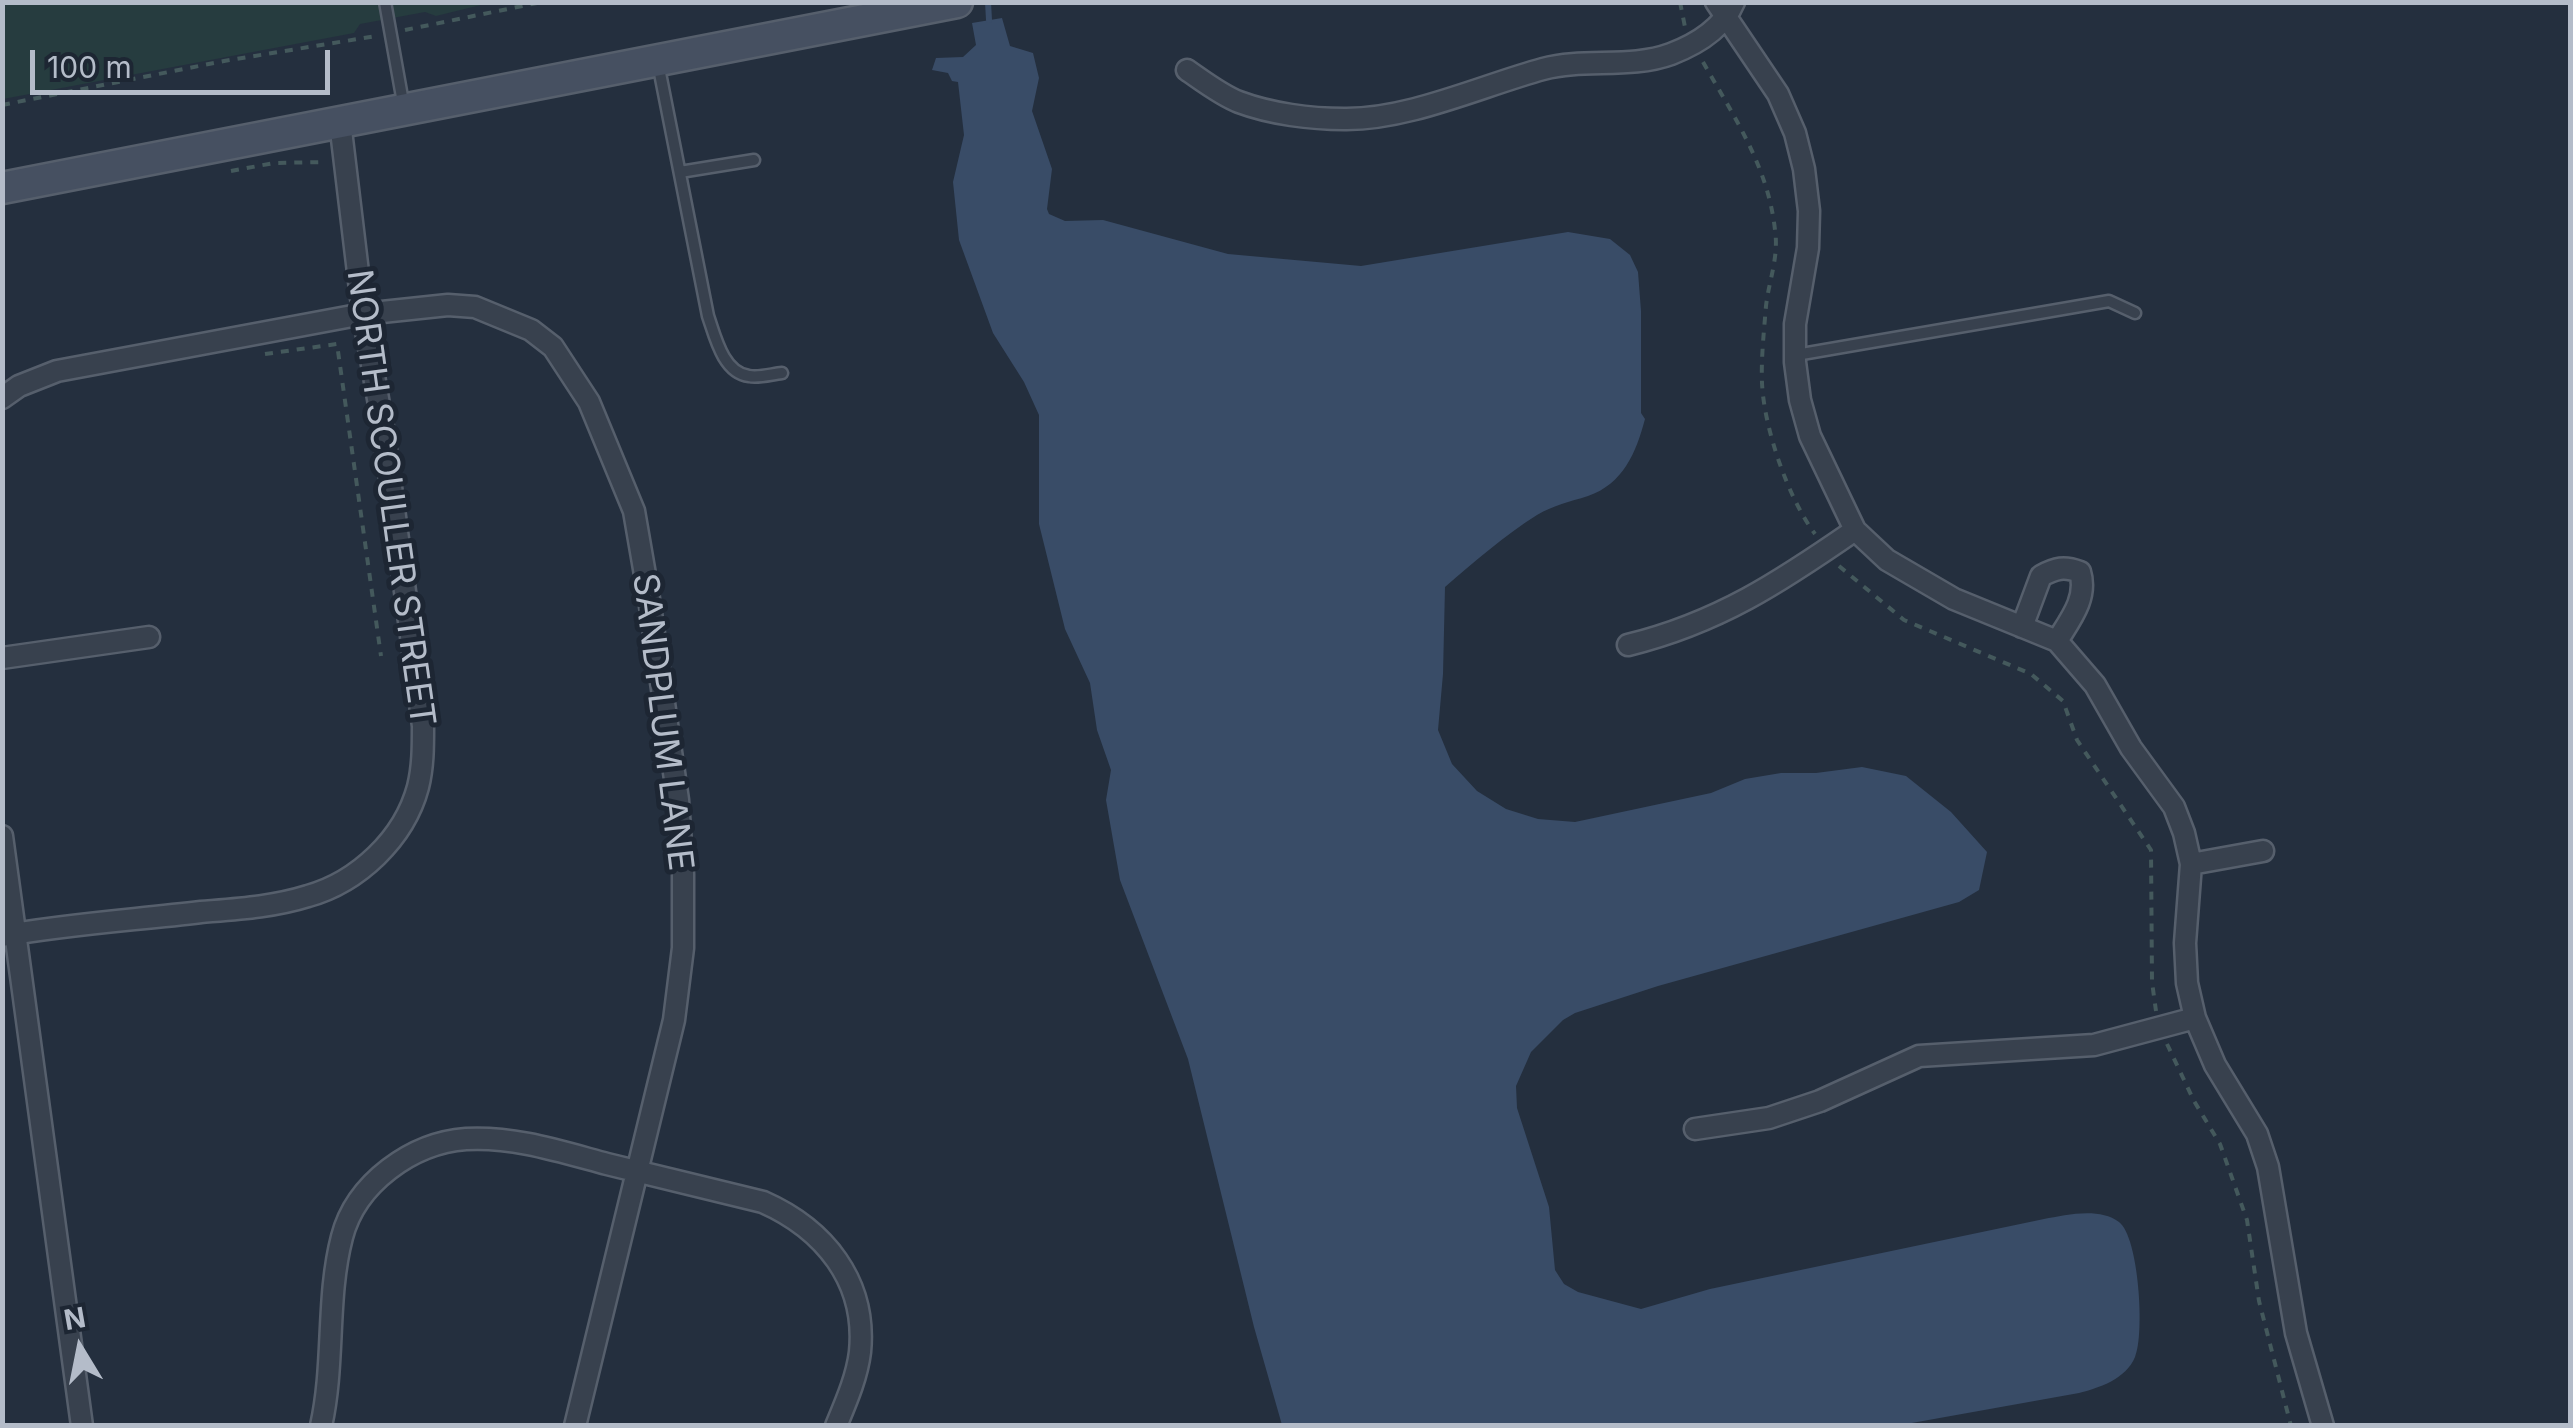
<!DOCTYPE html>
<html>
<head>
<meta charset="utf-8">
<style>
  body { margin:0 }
  #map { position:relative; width:2573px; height:1428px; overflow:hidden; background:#242f3e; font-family:Inter,sans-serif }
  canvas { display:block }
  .frame { position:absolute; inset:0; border:5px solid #b4bcc9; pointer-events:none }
  .north { position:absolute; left:30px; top:1298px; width:100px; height:100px; -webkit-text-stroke:8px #1d2633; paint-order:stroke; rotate:350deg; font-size:28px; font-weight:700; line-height:40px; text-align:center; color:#b4bcc9 }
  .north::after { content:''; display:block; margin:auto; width:35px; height:45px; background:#b4bcc9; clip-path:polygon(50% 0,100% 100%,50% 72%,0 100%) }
  .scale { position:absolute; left:30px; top:50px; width:300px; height:45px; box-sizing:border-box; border:5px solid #b4bcc9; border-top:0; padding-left:12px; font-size:30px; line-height:35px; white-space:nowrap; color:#b4bcc9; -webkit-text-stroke:8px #1d2633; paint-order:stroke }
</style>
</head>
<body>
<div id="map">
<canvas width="2573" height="1428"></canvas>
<div class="frame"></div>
<div class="north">N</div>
<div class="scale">100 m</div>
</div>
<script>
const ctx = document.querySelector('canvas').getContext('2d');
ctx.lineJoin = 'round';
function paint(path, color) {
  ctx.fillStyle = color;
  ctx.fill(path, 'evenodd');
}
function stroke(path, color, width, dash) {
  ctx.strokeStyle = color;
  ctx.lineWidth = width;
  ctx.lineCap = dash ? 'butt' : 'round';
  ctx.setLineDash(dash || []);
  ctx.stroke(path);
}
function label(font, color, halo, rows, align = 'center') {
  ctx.font = font + ' Inter,sans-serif';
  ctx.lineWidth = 10;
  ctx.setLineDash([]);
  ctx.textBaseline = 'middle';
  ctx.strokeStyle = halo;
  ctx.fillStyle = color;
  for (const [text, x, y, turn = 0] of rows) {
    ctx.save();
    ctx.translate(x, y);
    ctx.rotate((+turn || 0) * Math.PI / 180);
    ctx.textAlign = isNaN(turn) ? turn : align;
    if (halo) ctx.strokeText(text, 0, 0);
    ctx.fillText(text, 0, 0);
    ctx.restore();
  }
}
paint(new Path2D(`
  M2,3h487l-53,13 -11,-4 -65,12 -6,9 -351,66z`), '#263c3f');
paint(new Path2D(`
  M1002,18l8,28 23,7 6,25 -7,33 20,58 -5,40 2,5 16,7 38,-1 125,34 133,12 207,-34 42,7 20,16 8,17 3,39v102l4,6c-9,34 -22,65 -57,77 -19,6 -34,9 -51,19 -32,20 -63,47 -92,72l-2,87 -5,56 14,34 25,27 29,18 32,10 37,3 136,-29 34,-14 36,-6h35l46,-6 44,9 45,36 36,40 -8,38 -20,12 -301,84 -83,27 -12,7 -32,32 -15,34 1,22 32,99 6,63 9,14 14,8 63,17 69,-20 334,-70c22,-4 55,-12 75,3 20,15 26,113 16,135 -9,22 -36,31 -56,36l-184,33 -613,-1 -28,-98 -66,-268 -68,-179 -14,-80 5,-30 -14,-40 -7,-47 -25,-54 -26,-105v-109l-15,-33 -31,-49 -34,-93 -6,-58 11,-47 -6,-53 -6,-1 -4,-8 -16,-3 4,-12 27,-1 13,-12 -4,-22z`), '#394c67');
stroke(new Path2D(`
  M988,2l1,18`), '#394c67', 6);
const lane = new Path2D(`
  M385,2l19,106
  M658,63l50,253c7,20 15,57 41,60 10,2 23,-2 33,-3
  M680,172l74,-12
  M1796,355l313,-54 26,12`);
const street = new Path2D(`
  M1716,2l62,92 17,39 9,36 5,42 -1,37 -13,76v38l5,38 10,36 45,94 32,30 67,39 103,42 38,44 36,63 43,59 10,26 7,31 -6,79 2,40 8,35 20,47 42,69 11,33 28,166 27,93
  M1187,70c16,11 34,25 52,32 32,12 72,17 105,17 64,1 137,-33 199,-50 42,-11 87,0 128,-15 26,-10 52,-26 63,-52
  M2,398l17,-12 38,-15 306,-57 85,-9 27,2 56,23 22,17 36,55 45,109 14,81 30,208 5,74v74l-9,72 -99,406
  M2022,627l19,-51c15,-8 23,-10 39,-4 8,26 -10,48 -23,69
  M1628,645c90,-22 152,-63 227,-115
  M2,658l147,-21
  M2,836l80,590
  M2191,864l72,-13
  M2,936c66,-12 133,-16 199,-24 36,-3 72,-5 107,-16 50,-14 96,-57 110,-109 5,-20 5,-40 5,-61l-40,-299 -20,-113 -23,-192
  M1695,1129l74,-11 51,-17 99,-45 175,-11 101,-27
  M321,1426c14,-62 5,-128 21,-189 14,-54 70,-94 124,-98 47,-3 96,13 141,25 52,13 104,25 156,38 61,27 104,79 97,150 -3,25 -14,50 -24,74`);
const secondary = new Path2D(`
  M2,188l955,-186`);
stroke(lane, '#565f6c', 15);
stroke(street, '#565f6c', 25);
stroke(secondary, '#565f6c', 35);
stroke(new Path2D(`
  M1680,2l5,25
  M405,30l137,-28
  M1703,62c31,55 65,104 72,168 4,27 -6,50 -9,76 -2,25 -5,52 -4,77 2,45 26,115 53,151
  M2,105l222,-44 152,-25
  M231,171l43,-8 51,-1
  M265,354l72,-10 44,312
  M1839,566l65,54 127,54 32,27 14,39 74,110 1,132 4,29
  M2167,1044l27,57 26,43 27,76 12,81 32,125`), '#44595c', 4, [8, 8]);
stroke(lane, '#38414e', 10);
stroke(street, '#38414e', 20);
stroke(secondary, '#465061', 30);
label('35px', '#b4bcc9', '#1d2633', [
  ["NORTH SCOULLER STREET",390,498,82],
  ["SANDPLUM LANE",662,722,83]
]);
</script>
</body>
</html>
